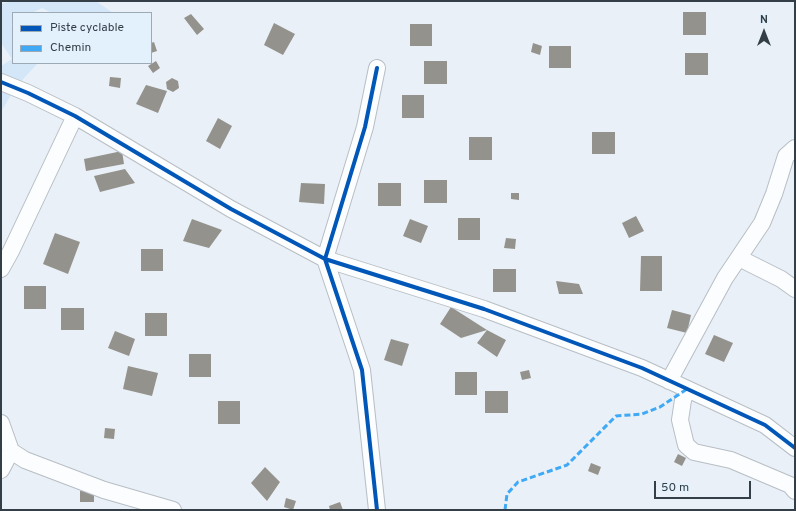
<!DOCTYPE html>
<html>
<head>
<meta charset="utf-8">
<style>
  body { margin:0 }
  #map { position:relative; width:796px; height:511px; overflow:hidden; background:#e9f0f7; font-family:Overpass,sans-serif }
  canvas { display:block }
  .frame { position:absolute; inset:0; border:2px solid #343e46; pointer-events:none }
  .legend { position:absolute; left:12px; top:12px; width:140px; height:52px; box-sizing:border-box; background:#e3f1fd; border:1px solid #9da9b4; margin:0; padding:5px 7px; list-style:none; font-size:12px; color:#343e46 }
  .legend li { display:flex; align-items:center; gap:8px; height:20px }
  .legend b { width:20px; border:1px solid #9da9b4 }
  .north { position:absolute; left:744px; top:12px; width:40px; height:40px; -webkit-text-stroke:3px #e3f1fd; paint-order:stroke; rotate:0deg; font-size:11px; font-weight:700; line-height:16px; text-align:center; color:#343e46 }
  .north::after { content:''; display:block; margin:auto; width:14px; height:18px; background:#343e46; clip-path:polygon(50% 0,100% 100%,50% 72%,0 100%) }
  .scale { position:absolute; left:654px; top:481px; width:97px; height:18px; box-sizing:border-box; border:2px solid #343e46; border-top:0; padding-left:5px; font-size:12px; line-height:14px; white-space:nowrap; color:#343e46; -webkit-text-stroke:3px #e3f1fd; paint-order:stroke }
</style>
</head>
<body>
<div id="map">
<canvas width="796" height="511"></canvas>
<div class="frame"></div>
<ul class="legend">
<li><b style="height:5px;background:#0057b8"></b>Piste cyclable</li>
<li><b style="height:5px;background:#3fa9f5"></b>Chemin</li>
</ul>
<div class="north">N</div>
<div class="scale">50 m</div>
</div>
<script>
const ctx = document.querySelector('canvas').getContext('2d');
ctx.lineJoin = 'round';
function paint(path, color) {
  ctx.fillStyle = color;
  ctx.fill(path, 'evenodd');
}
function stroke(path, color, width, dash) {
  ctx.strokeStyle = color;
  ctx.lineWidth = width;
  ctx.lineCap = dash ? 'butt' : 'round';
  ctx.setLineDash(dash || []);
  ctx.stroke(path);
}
paint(new Path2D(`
  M12,1h84l17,12h-61l-10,-5 -10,5h-19v10l-2,1 2,3v36h25l-23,25 -14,24v-46l11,-7 -11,-16v-39z`), '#d4e7f8');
paint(new Path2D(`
  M683,12h23v23h-23z
  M191,14l13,15 -7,6 -13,-17z
  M274,23l21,11 -12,21 -19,-10z
  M410,24h22v22h-22z
  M154,42l3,9 -6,2v-10z
  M533,43l9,3 -2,9 -9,-3z
  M549,46h22v22h-22z
  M685,53h23v22h-23z
  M156,61l4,7 -7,5 -5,-7z
  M424,61h23v23h-23z
  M110,77l11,1 -1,10 -11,-2z
  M172,78l6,3 1,7 -6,4 -6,-3 -1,-7z
  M146,85l21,6 -9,22 -22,-9z
  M402,95h22v23h-22z
  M218,118l14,8 -12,23 -14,-8z
  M592,132h23v22h-23z
  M469,137h23v23h-23z
  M122,151l2,13 -38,7 -2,-12z
  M125,169l10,14 -35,9 -6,-16z
  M424,180h23v23h-23z
  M301,183l24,1 -1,20 -25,-2z
  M378,183h23v23h-23z
  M511,193h8v7l-8,-1z
  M636,216l8,15 -15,7 -7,-15z
  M458,218h22v22h-22z
  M192,219l30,11 -13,18 -26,-7z
  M410,219l18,7 -7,17 -18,-7z
  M55,233l25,9 -12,32 -25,-10z
  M506,238l10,1 -1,10 -11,-1z
  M141,249h22v22h-22z
  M641,256h21v35h-22z
  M493,269h23v23h-23z
  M556,281l23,3 4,10h-24z
  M24,286h22v23h-22z
  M451,307l36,23 -26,8 -21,-14z
  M61,308h23v22h-23z
  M672,310l19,5 -4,18 -20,-5z
  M145,313h22v23h-22z
  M487,330l19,10 -9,17 -20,-14z
  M115,331l20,8 -6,17 -21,-8z
  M714,335l19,8 -9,19 -19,-8z
  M391,339l18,5 -7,22 -18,-6z
  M189,354h22v23h-22z
  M128,366l30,7 -6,23 -29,-7z
  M529,370l2,8 -9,2 -2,-8z
  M455,372h22v23h-22z
  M485,391h23v22h-23z
  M218,401h22v23h-22z
  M105,428l10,1 -1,10 -10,-1z
  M678,454l8,4 -4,8 -8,-4z
  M591,463l10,4 -3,8 -10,-4z
  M265,467l15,15 -13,19 -16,-18z
  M80,491h14v11h-14z
  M286,498l10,3 -3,9 -9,-3z
  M340,502l3,8h-13l-1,-4z`), '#94928c');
const minor = new Path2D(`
  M377,68l-12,59 -40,132 37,111 15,140
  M1,82l27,11 47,23 156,93 94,50 159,50 158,59 123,57 30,23
  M739,258l42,21 14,10
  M1,269l10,-18 64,-135
  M669,381l56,-103 37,-55 12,-29 12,-38 9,-8
  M687,389l-4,11 -3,20 6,25 8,7 37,8 59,25 5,6
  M1,423l10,28 14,9 79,30 69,20
  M1,470l10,-19`);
stroke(minor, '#b7bec5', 18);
stroke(minor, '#fcfdfe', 16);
stroke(new Path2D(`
  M505,510l2,-16 11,-12 49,-17 49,-49 26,-2 18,-7 27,-18`), '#3fa9f5', 3, [6, 3]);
stroke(new Path2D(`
  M377,68l-12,59 -40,132 37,111 15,140
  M1,82l27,11 47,23 156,93 94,50 159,50 158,59 123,57 30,23`), '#0057b8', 4);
</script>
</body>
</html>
